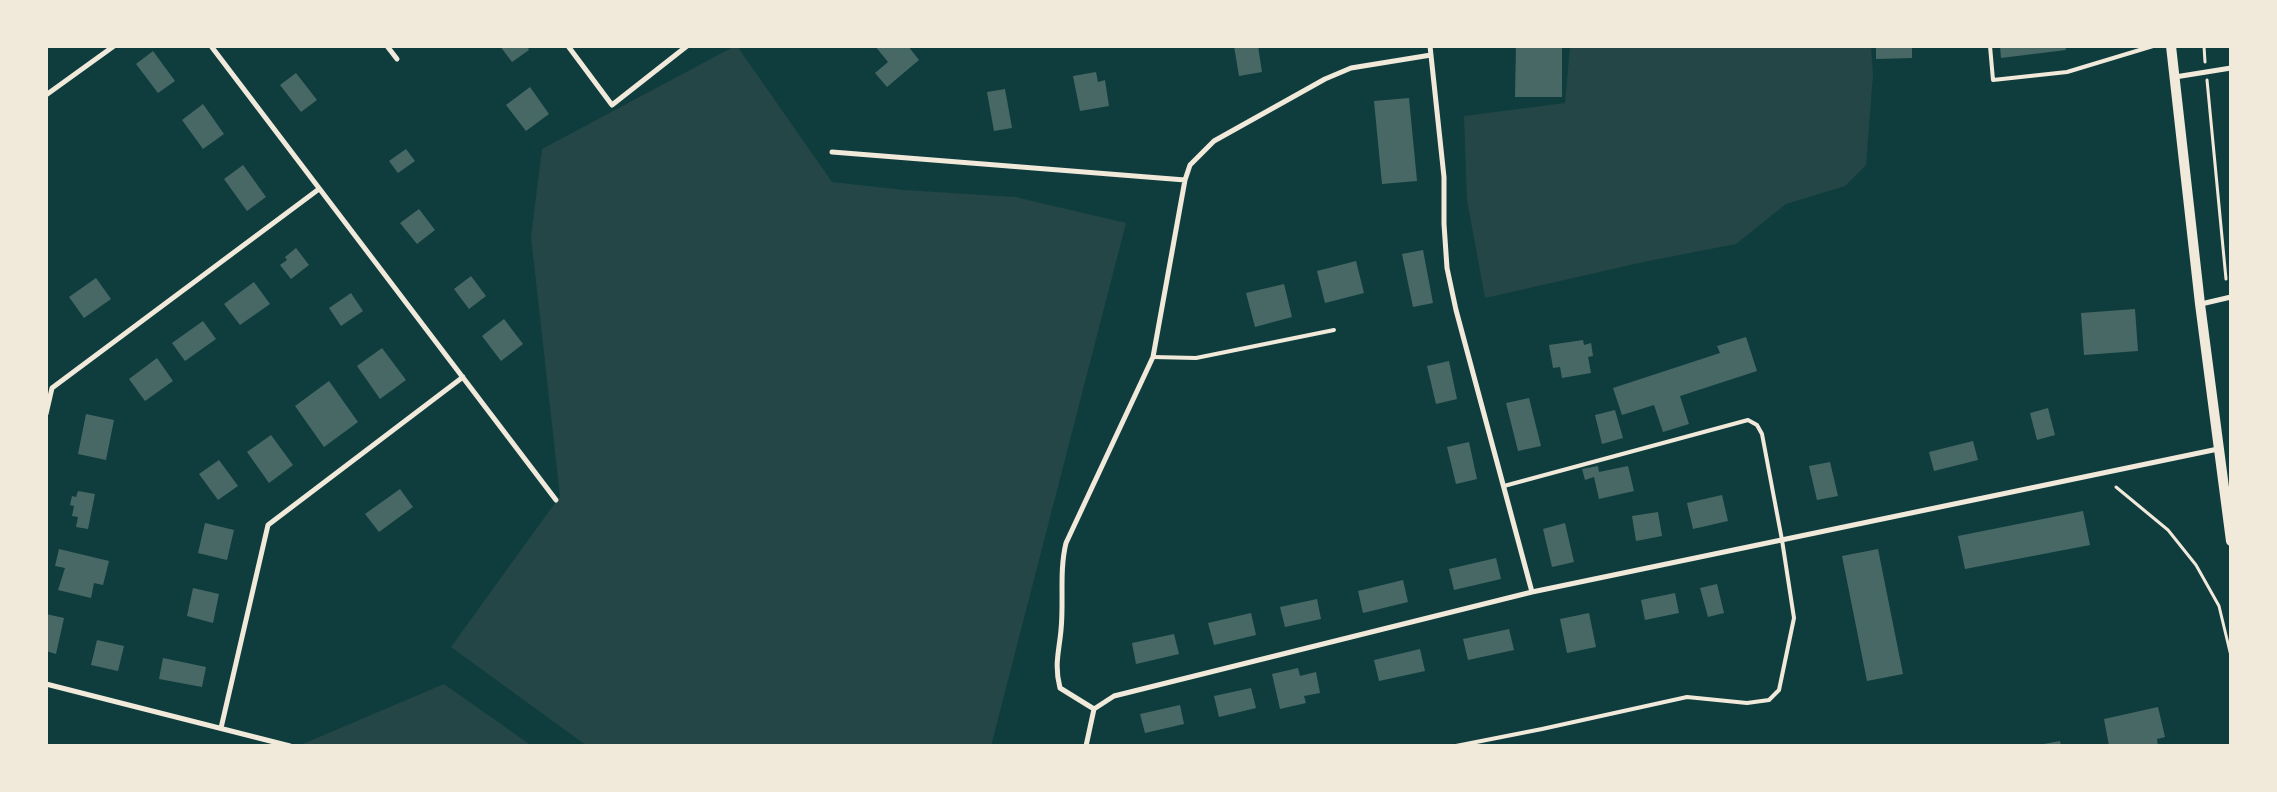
<!DOCTYPE html>
<html>
<head>
<meta charset="utf-8">
<style>
  body { margin:0 }
  #map { position:relative; width:2277px; height:792px; overflow:hidden; background:#0f3d3e; font-family:"Noto Sans",sans-serif }
  canvas { display:block }
  .frame { position:absolute; inset:0; border:48px solid #f1e9da; pointer-events:none }
</style>
</head>
<body>
<div id="map">
<canvas width="2277" height="792"></canvas>
<div class="frame"></div>
</div>
<script>
const ctx = document.querySelector('canvas').getContext('2d');
ctx.lineJoin = 'round';
function paint(path, color) {
  ctx.fillStyle = color;
  ctx.fill(path, 'evenodd');
}
function stroke(path, color, width, dash) {
  ctx.strokeStyle = color;
  ctx.lineWidth = width;
  ctx.lineCap = dash ? 'butt' : 'round';
  ctx.setLineDash(dash || []);
  ctx.stroke(path);
}
paint(new Path2D(`
  M735,46h2l95,136 72,8 111,7 111,26 -135,523h-404l-136,-99 109,-151 -29,-259 11,-88z
  M1570,46h301l2,29 -7,90 -21,21 -59,18 -50,40 -88,17 -163,37 -18,-98 -3,-84 101,-13z
  M444,684l88,62h-234z`), '#244646');
paint(new Path2D(`
  M500,46h27l2,4 -17,12z
  M875,46h33l11,14 -32,27 -12,-14 13,-11z
  M1234,46h24l4,26 -23,4z
  M1516,46h46v51h-47z
  M1876,46h36v12l-36,1z
  M2000,46h65l1,4 -65,8z
  M153,51l22,30 -17,12 -22,-29z
  M1096,72l2,10 7,-2 4,26 -29,5 -7,-35z
  M296,73l21,27 -16,12 -21,-27z
  M530,87l19,27 -23,17 -20,-26z
  M1005,89l7,39 -18,3 -7,-39z
  M1409,98l8,83 -35,3 -8,-83z
  M203,104l21,30 -21,15 -21,-29z
  M406,149l9,12 -17,12 -9,-12z
  M243,165l23,32 -19,14 -23,-32z
  M419,209l16,21 -18,14 -17,-21z
  M296,248l13,17 -18,14 -11,-14 7,-5 -2,-3z
  M1423,250l10,53 -20,4 -11,-53z
  M1356,261l8,32 -39,10 -8,-32z
  M471,276l15,20 -17,13 -15,-20z
  M96,278l15,21 -27,19 -15,-21z
  M254,282l16,22 -30,21 -16,-21z
  M1284,284l8,33 -37,10 -9,-34z
  M351,293l12,18 -22,15 -12,-18z
  M2135,309l3,42 -54,4 -3,-42z
  M504,319l19,25 -22,17 -19,-25z
  M203,321l13,18 -31,22 -13,-18z
  M1746,337l11,34 -77,25 9,28 -26,8 -9,-27 -32,10 -9,-27 107,-35 -3,-7z
  M1583,340l1,5 7,-2 2,13 -5,1 3,16 -29,5 -2,-11 -7,1 -4,-23z
  M382,348l24,32 -26,19 -23,-33z
  M157,358l16,23 -28,20 -16,-22z
  M1449,361l8,38 -21,5 -9,-38z
  M329,381l29,41 -34,25 -29,-41z
  M1529,398l12,48 -23,5 -12,-48z
  M2048,408l7,27 -18,5 -7,-27z
  M1615,410l8,28 -21,6 -7,-29z
  M86,414l28,6 -8,40 -28,-6z
  M271,435l22,30 -24,18 -22,-31z
  M1973,441l5,19 -44,11 -5,-19z
  M1469,442l8,37 -21,5 -9,-37z
  M219,460l19,26 -20,14 -19,-26z
  M1830,462l8,34 -21,4 -8,-34z
  M1598,466l1,6 29,-6 6,25 -35,8 -5,-22 -9,3 -3,-11z
  M400,489l13,18 -34,25 -14,-18z
  M78,491l17,3 -7,35 -12,-2 2,-10 -6,-1 2,-10 -4,-1 2,-9 4,1z
  M1722,495l6,26 -35,8 -6,-26z
  M2083,511l7,34 -125,24 -7,-33z
  M1658,512l4,24 -26,5 -4,-25z
  M205,523l29,7 -7,30 -29,-7z
  M1565,523l9,39 -22,5 -9,-38z
  M59,549l50,12 -6,24 -9,-2 -3,15 -33,-8 7,-22 -10,-2z
  M1878,549l25,125 -36,7 -25,-125z
  M1496,558l5,21 -47,11 -5,-21z
  M1403,580l5,22 -45,11 -5,-22z
  M1717,584l7,29 -16,4 -8,-29z
  M193,588l26,6 -6,29 -26,-7z
  M1675,593l4,20 -34,7 -4,-20z
  M1317,599l4,20 -36,8 -5,-20z
  M1251,613l5,22 -42,10 -6,-22z
  M1589,613l7,34 -29,6 -7,-34z
  M46,614l18,4 -8,36 -10,-3z
  M1509,629l5,21 -46,10 -5,-21z
  M1174,634l5,20 -43,10 -4,-21z
  M97,640l27,6 -6,25 -27,-6z
  M1420,649l5,22 -46,10 -5,-21z
  M163,658l43,9 -4,20 -43,-8z
  M1298,668l2,8 16,-4 4,21 -16,3 2,7 -26,6 -8,-35z
  M1251,688l5,20 -37,9 -5,-21z
  M1180,705l4,19 -39,9 -5,-19z
  M2158,707l7,30 -8,2 1,7h-49l-5,-27z
  M2060,741l1,5h-22l-1,-1z`), '#486865');
stroke(new Path2D(`
  M2204,46l1,16
  M2207,80l19,199
  M2116,487l52,43 28,35 23,41 12,50`), '#f1e9da', 3);
stroke(new Path2D(`
  M1990,46l3,34 74,-8 86,-26
  M1153,357l43,1 138,-28
  M1456,746l86,-17 145,-32 60,6 22,-3 10,-10 15,-72 -12,-78 -20,-106 -5,-9 -9,-5 -244,66`), '#f1e9da', 4);
stroke(new Path2D(`
  M211,46l345,454
  M387,46l10,13
  M568,46l44,59 75,-59
  M1430,46l14,131v47l3,44 9,42 76,282
  M2175,77l56,-9
  M46,95l68,-49
  M832,152l353,28
  M2201,304l30,-7
  M46,414l6,-26 267,-199
  M46,684l244,62
  M1094,709l20,-13 418,-104 686,-143
  M1094,709l-34,-21c-6,-23 -1,-36 1,-58 3,-29 -2,-58 5,-87l87,-186 32,-177 5,-15 24,-24 111,-62 26,-11 80,-13
  M221,728l47,-203 195,-148
  M1086,746l8,-37`), '#f1e9da', 5);
stroke(new Path2D(`
  M2171,46l29,258 31,237`), '#f1e9da', 10);
</script>
</body>
</html>
